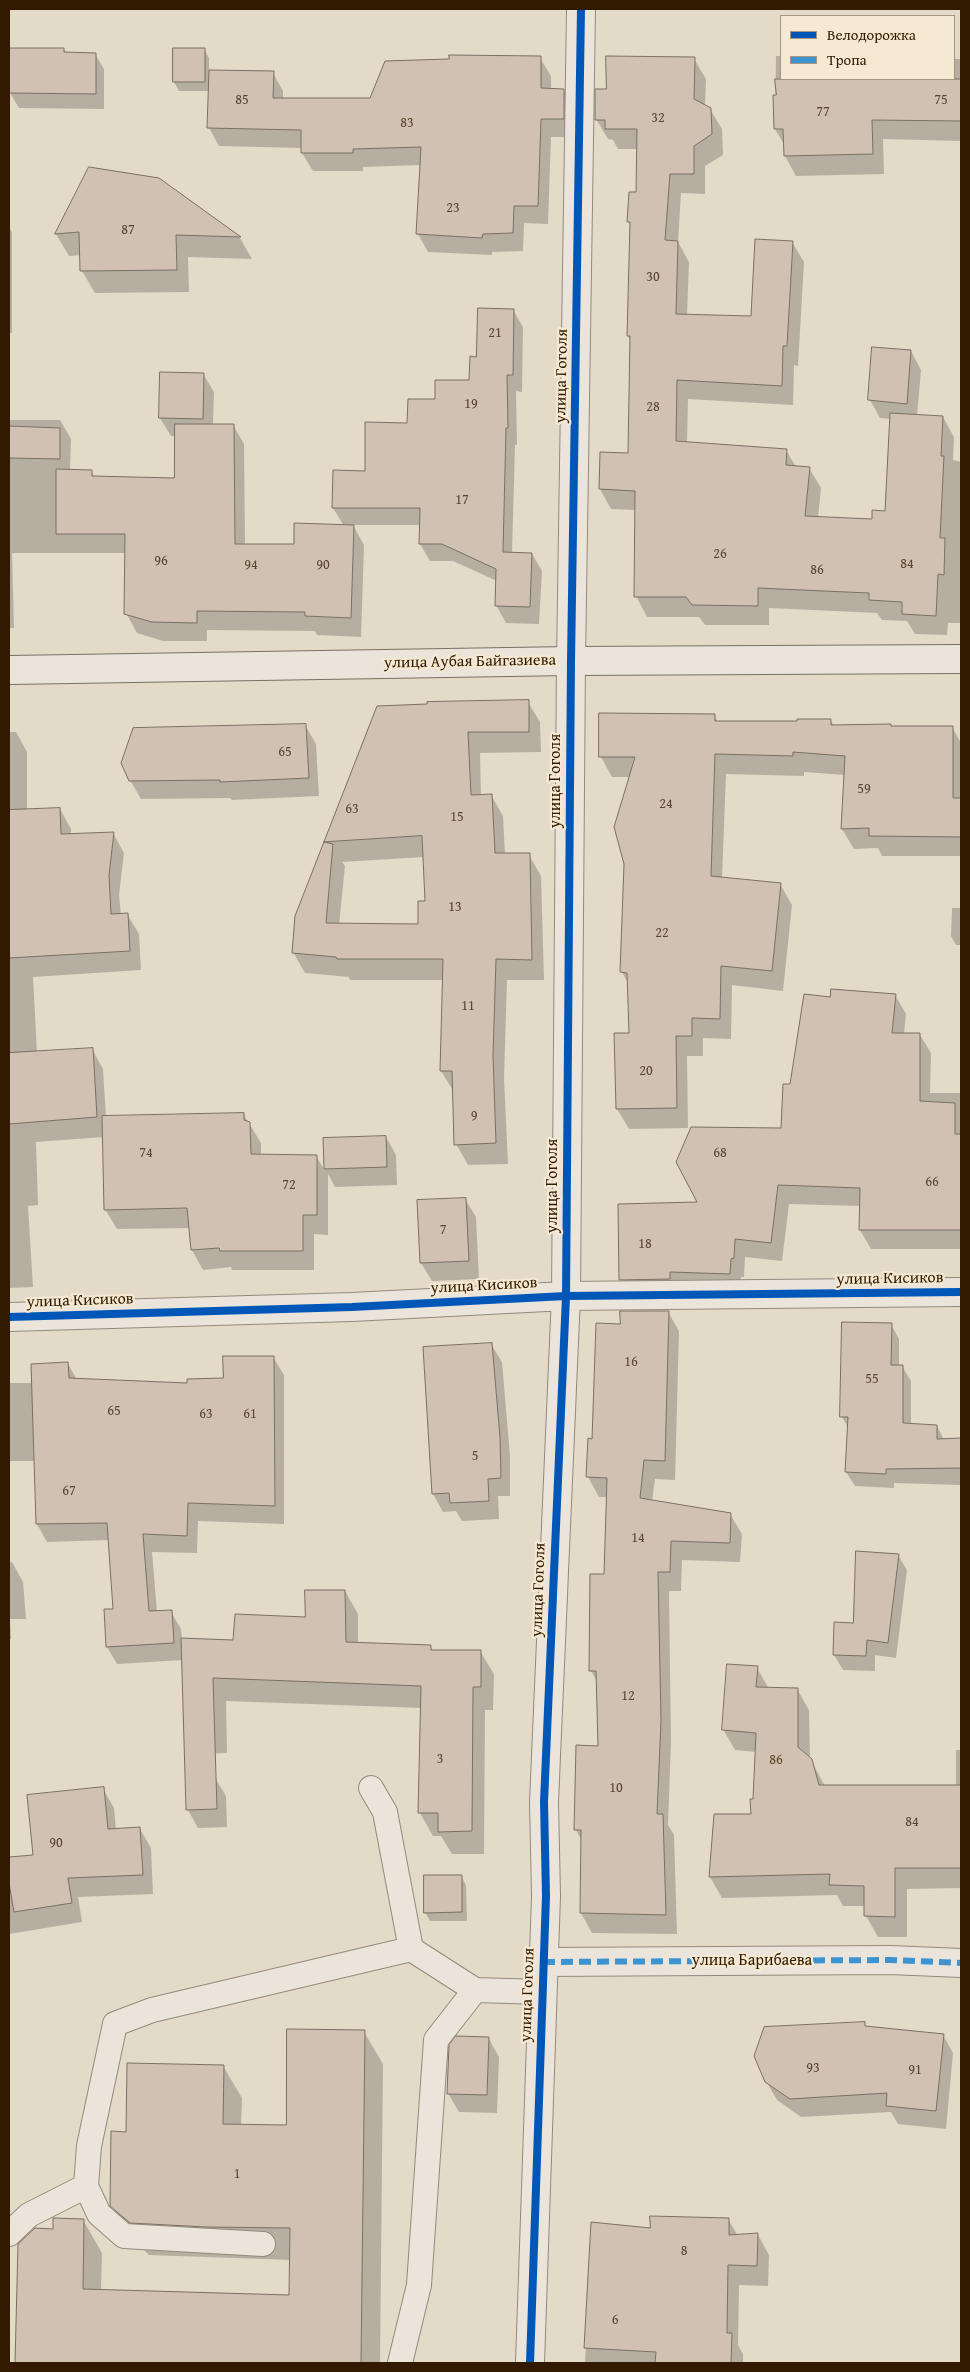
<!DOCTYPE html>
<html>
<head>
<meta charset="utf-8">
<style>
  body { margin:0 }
  #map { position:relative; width:970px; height:2372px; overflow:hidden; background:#e4dac8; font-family:"Gentium Book Plus",serif }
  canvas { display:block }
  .frame { position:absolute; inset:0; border:10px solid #311a00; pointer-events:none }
  .legend { position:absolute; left:780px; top:15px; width:175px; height:65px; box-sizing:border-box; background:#f6e9d3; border:1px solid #a7967f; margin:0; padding:6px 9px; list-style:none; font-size:15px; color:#311a00 }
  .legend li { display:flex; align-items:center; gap:10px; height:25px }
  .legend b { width:25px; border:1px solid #a7967f }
</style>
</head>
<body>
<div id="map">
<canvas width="970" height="2372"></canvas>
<div class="frame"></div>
<ul class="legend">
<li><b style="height:6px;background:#0057b8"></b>Велодорожка</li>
<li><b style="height:6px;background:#3d94d0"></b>Тропа</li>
</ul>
</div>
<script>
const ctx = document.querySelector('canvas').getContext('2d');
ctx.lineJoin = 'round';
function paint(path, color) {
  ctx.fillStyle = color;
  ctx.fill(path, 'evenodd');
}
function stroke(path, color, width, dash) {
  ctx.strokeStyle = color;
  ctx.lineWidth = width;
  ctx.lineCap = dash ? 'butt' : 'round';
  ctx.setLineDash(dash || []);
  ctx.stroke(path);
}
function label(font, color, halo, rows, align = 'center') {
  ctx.font = font + ' "Gentium Book Plus",serif';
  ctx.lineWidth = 4.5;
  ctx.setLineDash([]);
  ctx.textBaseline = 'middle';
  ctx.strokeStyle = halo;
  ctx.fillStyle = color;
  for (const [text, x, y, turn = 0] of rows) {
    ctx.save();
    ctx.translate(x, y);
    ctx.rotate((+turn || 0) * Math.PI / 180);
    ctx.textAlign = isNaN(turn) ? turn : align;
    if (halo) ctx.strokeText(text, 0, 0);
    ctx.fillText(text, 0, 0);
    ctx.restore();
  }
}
paint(new Path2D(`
  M10,49h54l2,4 29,1 9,15v40l-85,-1 -9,-15z
  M204,49l5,9v13l64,2 10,18v8h87l170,-41 11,18v14h12l11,18 -1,29h-22l-3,87 -24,-1 -1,28 -31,1v3l-64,-3 -10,-18 3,-69 -58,2v4h-50l-11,-18v-5l-83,-2 -10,-18 1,-37h-31l-5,-9v-32z
  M776,56h5v23h173v-20h7v82l-78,-2 1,35 -88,2 -11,-20v-10l-10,-17z
  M694,59l12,20 -1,28 5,2 12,20 1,26 -18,11v28l-24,-1 -3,49 11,20 -2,53 65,2 40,-75 12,20 -6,104 -4,-1 -1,40 -105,-6 -1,44 99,7 10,17 13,1 12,20 -3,30 55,2 13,-8 5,-93 -11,-1 -10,-18 41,-49 10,19 -4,46 26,1 11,20 -1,23 8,2v161h-13l-1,12 -32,-1 -8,-13 -25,-1 -5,-7 -108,-5v17h-64l-6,-8h-52l-11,-21v-86l-25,-1 -11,-20 29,-34 2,-113 -3,-6 3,-109 -2,-5 8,-28 1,-45h-20l-5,-9 -5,-1 -12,-20 11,-28z
  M159,179l81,59 12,21 -64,-2 1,35 -94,1 -13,-22 -1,-16 -12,1 -13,-22z
  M9,227l3,5v101h-3z
  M513,310l10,17 -1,65 -6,-1 1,54h-2l-3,108 20,1 10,17 -3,53 -33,-1 -10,-18 1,-24 -44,-20h-23l-10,-17 1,-19h-68l11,20 -3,92 -44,-2 -2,-4 -108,-1v11h-44l-26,-8 -11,-20v-60h-114l2,75h-5v-208h51l11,19 -1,32h21l4,7 81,1v-43h-5l-11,-18 43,-44 11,18 -1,33h20l11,19 1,101 50,1 49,-20 -11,-18 76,-84 27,-23 35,-20 7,-23z
  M528,702l12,20 1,30 -61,1 1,42h10l12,21 2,39h24l12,21 3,104h-37l-3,98 4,86 -40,1 -12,-21 -2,-52 -13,-21 2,-91h-93l-1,-3 -44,-4 -12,-21 3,-36 82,-209zM424,857l2,46 -7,22h-80l6,-59 -3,-4z
  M714,715l4,7 80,1 32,-3 4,6 57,-1 1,2h60l9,16v113h-79l-4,-8 -24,1 -12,-20 3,-54 -41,-3v4l-78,-2 -4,104 58,6 12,21 -9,86 -51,-6 -1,54 -28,-1v18h-16l1,72 -59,1 -12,-20 -2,-75h16l-2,-49 -7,-13 8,-195h-18l-11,-20z
  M305,725l11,19 3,52 -87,4 -2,-2 -89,1 -11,-19z
  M9,732h7l11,20v59l33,-2 11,20v6l42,-2 11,20 -5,42 2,20 6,-1 12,20 2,36 -108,7 4,76 55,-4 11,20 3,48 138,-2 17,28v13h55l9,15 -1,-32 62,-2 10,18 1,30 -62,2 -7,-13v61l-14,-1v36h-82l-1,-3 -28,3 -11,-20 -2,-22 -73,1 -12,-20 -1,-72 -68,5 2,63 -10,1 5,81 -24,1z
  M952,908h9v37h-5l-5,-9z
  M895,995l11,19 -2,20 16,1 11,18 -1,40h31v156h-90l-11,-19 1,-24 -72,-2 -7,57 -37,-4 -1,20h-3v15l-110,6 -11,-19 79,-76 83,-73 9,-45 41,-87z
  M465,1199l11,18 3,62 -47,2 -11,-18z
  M668,1312l11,19 -4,149 -20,-1 -3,22 78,13 12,20 -2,28 -58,-2 -1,31h-12l2,150 -3,84 6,10 3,99 -85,-1 -11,-20 1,-72 -6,-11 24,-83 -2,-64 -7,-12 14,-96 3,-78h-9l-11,-20 6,-37 27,-115z
  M891,1324l8,15v27h3l9,15v44l26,1 7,14h17v45l-67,-2v5l-39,-2 -9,-14 3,-43 -7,-12z
  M491,1344l11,18 8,94v40h-12l1,23 -37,2 -6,-10 -13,1 -10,-18z
  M273,1357l11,18v149l-86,-3 -1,32 -45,-1 5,60h14l10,17 1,10 53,2 71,-23 39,-27 13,23v30l72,2 3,5h47l14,23 -1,36h-8l-1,144h-32l-11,-18h-8l-13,-23 2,-105 -196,-7 1,52 -29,1 -15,-94 -66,4 -10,-17 7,-37 -5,-70 -62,2 -10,-18 -1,-63h-27v-78h24l35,-19 9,16 111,4 36,-5z
  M898,1555l9,15 -11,88 -21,-3v16l-32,-1 -9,-15z
  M12,1562l11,20 3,37h-16l1,20h-2v-76z
  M757,1668l12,21h28l12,21 1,49 15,27h131v-36h5v138l-54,1v48h-29l-12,-21v-10h-23l-6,-11 -115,3 -12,-21 42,-62 4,-63 -21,-2 -12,-21z
  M215,1778l11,18 1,31 -29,1 -10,-18z
  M103,1789l11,19 2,22 24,-1 11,19 2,46 -75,3 4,25 -73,12v-76l25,-2z
  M461,1876l5,9 1,36h-37l-5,-9z
  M864,2023l2,4 77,8 10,18 -7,76 -48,-5 -7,-12 -90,5 -24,-17 -11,-19z
  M364,2032l19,32 -3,299h-364l3,-118 64,-25 19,33 -1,38 190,5v-36l-142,-5 -18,-17 -19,-33 15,-72 96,-67 19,32 -1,28 46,1z
  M489,2039l10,18 -2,56 -38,-1 -11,-19z
  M728,2219l10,17 20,-1 11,20 -1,31 -29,-1 -1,60 5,9v9h-158l7,-140 59,6z`), '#0003');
const building = new Path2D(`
  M9,48h55v4l32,1v41l-87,-1z
  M173,48h32v34h-32z
  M449,55l92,1v32l23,1v30h-23l-3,87h-24l-1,27 -30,1 -1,4 -66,-4 5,-87 -68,2v4h-52v-23l-94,-2 2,-58 65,1 -1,27h97l15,-37 64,-2z
  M606,56l89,1 -1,42 17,9 1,26 -18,12v28h-24l-5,66 13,1 -2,73 75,2 4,-77 38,2 -6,105h-4l-1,40 -105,-6 -1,61 111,8 -1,16 24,2 -5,49 67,3v-9l13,1 5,-98 53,3 -2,40h3l-4,82h5l-1,37 -6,-1 -2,42 -34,-2v-12l-33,-2v-7l-111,-5v18l-66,-1 -6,-8h-52l1,-106 -36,-2 1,-37 28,1 2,-117h-3l3,-114h-3l2,-30h7l1,-63h-32v-9h-10v-31h11z
  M775,79h186v42l-89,-1 1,34 -89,2 -1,-27h-9l-1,-34h3z
  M89,167l70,11 82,59 -65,-2 1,35 -97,1 -1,-39 -24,2z
  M478,308l36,1 -1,66h-6l1,53h-2l-3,124 29,1 -2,54 -35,-1 1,-37 -54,-25h-23l1,-36h-88l1,-38 32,1v-49l42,1 1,-24h27v-19h34l1,-24 6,1z
  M872,347l39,3 -4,54 -39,-4z
  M160,372l44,1 -1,46 -44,-1z
  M175,424h59l1,120h59v-21l60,2 -3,93 -46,-2v-4l-108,-1v12l-45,-1 -28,-8 1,-80h-69v-65l36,1v6l82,2z
  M9,426l51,2v31l-51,-1z
  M529,700v32h-61l3,63 21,-1 3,59h35l2,107 -36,-1 -3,97 3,87 -42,2 -2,-74h-12l3,-112h-106l-1,-2 -44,-4 3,-37 82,-210 50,-2v-2zM422,836l3,65h-7v23l-92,-1 7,-79 -9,-2z
  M599,713l116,1v7h82v-2h34v6l60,-1v2h62v72h8v39l-92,-1v-8l-28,1 4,-73 -52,-4v4l-78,-2 -4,122 70,7 -9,88 -51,-5 -1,53 -28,-1v18h-16l1,72 -61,1 -2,-76h15l-2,-60 -7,-1 4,-108 -10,-37 21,-70h-36z
  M306,724l3,54 -89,4v-2l-91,1 -8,-18 12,-35z
  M60,808l1,26 53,-2 -5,43 2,39 17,-1 2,38 -121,7v-148z
  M831,989l65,5 -4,39h28v68l35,2v31h6v96h-102l1,-42 -82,-3 -7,58 -36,-4 -1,19 -3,1 -1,15 -60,-2v7l-51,1 -1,-76 79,-2 -21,-40 15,-35 90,1 2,-44h7l14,-90 26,3z
  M93,1048l4,69 -88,7v-71z
  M244,1113v7l6,2 1,32 66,1v60h-14v36h-83l-1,-3 -28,2 -4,-42 -83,2 -2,-94z
  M386,1136l1,31 -63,2 -1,-31z
  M466,1198l3,63 -49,2 -3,-63z
  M620,1311h49l-4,150 -21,-1 -4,38 91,15 -1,30 -59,-2 -1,31h-12l3,149 -4,93h6l3,101 -86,-2 1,-83h-7l2,-85 22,1 -2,-75h-7l1,-97h14l3,-96 -21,-1 2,-39 4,1 4,-116 24,1z
  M842,1322l50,1 -1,42h12v58l34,2v14l24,-1v30l-75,1v5l-41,-2 3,-55h-8z
  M492,1343l8,94 1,41 -13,1 1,22 -39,2 -1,-10 -17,1 -9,-147z
  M223,1356h51l1,150 -87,-3 -1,33 -44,-2 6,77 23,-1 2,33 -68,4 -2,-38h9l-6,-86 -71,1 -5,-160 37,-2 1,16 118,5v-4l36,-1z
  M856,1551l43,3 -11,89 -21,-3 -1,16 -33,-1 1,-33 19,1z
  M305,1590h40l1,52 85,3v5h50v37h-8l-1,144 -34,1v-19h-20l3,-127 -208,-8 4,131 -31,1 -5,-172 52,2 2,-26 70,3z
  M727,1664l31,2 -2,21 42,1v59l14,12 7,26h142v83h-66v49l-31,-1v-30l-35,-1 1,-11 -121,3 5,-63h37l-1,-15h3l3,-66 -34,-3z
  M104,1787l4,42 32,-2 3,48 -75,3 4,25 -58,9 -5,-29v-26l24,-2 -6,-60z
  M424,1875h38v37l-38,1z
  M865,2022v4l79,8 -8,77 -50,-5 1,-13 -97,6 -25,-17 -11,-26 10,-29z
  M287,2029l78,1 -4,333h-346l3,-119 17,-16 18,1v-11l31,1 -1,70 206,6 1,-67 -84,-1 -76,-4 -20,-17 1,-75 15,1 1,-69 97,2 -1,59 63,1z
  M456,2036l33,1 -2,58 -40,-1 2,-49z
  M650,2216l79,2v17l29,-2 -1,33 -29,-1 -1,68h5l-1,30h-76l1,-11 -72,-4 7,-126 59,6z`);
paint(building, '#d1c1b2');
stroke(building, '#797063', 1);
const service = new Path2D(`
  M371,1788l14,24 26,137
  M86,2186l13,28 25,22 139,8
  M9,2234l20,-19 57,-29 3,-40 26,-122 37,-14 259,-61 64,41 67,2
  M400,2363l19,-78 17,-245 39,-50`);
const minor = new Path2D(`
  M9,1317l343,-10 214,-11 395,-4
  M543,1962l347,-2 71,3
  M530,2363l16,-467 -2,-94 22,-506 5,-635 10,-652`);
const secondary = new Path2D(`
  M9,670l562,-9 390,-2`);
stroke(service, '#938a7d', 26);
stroke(minor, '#938a7d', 30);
stroke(secondary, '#797063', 30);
stroke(service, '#eae4db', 24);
stroke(minor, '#eae4db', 28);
stroke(secondary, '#eae4db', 28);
stroke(new Path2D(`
  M543,1962l347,-2 71,3`), '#3d94d0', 6, [12, 6]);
stroke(new Path2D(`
  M9,1317l343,-10 214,-11 395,-4
  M530,2363l16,-467 -2,-94 22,-506 5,-635 10,-652`), '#0057b8', 8);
label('14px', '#5a442e', null, [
  ["85",242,100],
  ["75",941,100],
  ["77",823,112],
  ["32",658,118],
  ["83",407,123],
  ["23",453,208],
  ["87",128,230],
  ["30",653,277],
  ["21",495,333],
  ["19",471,404],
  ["28",653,407],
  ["17",462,500],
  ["26",720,554],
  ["96",161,561],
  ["84",907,564],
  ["94",251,565],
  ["90",323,565],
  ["86",817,570],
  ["65",285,752],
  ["59",864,789],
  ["24",666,804],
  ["63",352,809],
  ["15",457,817],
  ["13",455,907],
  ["22",662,933],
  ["11",468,1006],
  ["20",646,1071],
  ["9",474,1116],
  ["74",146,1153],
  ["68",720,1153],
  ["66",932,1182],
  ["72",289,1185],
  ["7",443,1230],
  ["18",645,1244],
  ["16",631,1362],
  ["55",872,1379],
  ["65",114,1411],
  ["63",206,1414],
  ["61",250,1414],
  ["5",475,1456],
  ["67",69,1491],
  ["14",638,1538],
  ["12",628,1696],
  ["3",440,1759],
  ["86",776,1760],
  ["10",616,1788],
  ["84",912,1822],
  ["90",56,1843],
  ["93",813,2068],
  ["91",915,2070],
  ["1",237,2174],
  ["8",684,2251],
  ["6",615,2320]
]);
label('16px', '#311a00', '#f6e9d3', [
  ["улица Гоголя",562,376,-89],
  ["улица Аубая Байгазиева",470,662,-1],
  ["улица Гоголя",556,781,-90],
  ["улица Гоголя",553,1186,-90],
  ["улица Кисиков",890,1279,-1],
  ["улица Кисиков",484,1286,-3],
  ["улица Кисиков",80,1301,-2],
  ["улица Гоголя",539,1590,-88],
  ["улица Барибаева",752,1961],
  ["улица Гоголя",528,1995,-88]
]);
</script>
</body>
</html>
